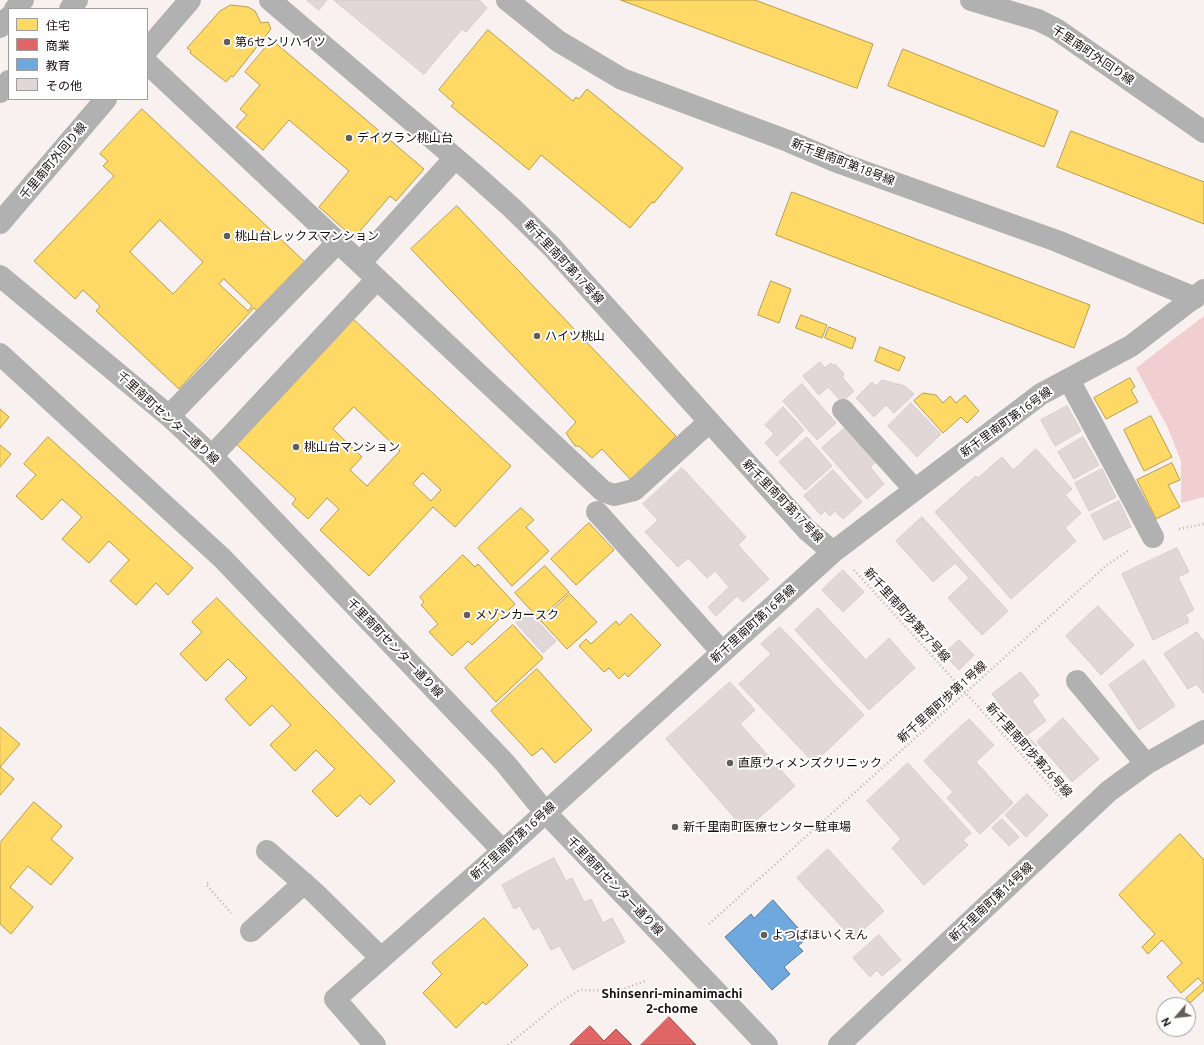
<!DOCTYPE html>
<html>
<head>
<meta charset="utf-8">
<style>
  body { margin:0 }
  #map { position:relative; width:1204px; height:1045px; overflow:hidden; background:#f9f0f0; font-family:Ubuntu,"Noto Sans JP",sans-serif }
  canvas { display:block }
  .legend { position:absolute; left:8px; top:8px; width:140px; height:92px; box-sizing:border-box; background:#fefefe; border:1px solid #a19d9e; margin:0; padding:5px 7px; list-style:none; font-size:12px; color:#160c0d }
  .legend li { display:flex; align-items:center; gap:8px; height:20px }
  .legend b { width:20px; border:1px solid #a19d9e }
  .north { position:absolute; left:1156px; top:997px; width:40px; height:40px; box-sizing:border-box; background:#fefefe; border:1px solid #a19d9e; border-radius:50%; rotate:242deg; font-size:11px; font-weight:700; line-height:16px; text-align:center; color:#160c0d }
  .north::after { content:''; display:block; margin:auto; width:14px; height:18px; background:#655c5c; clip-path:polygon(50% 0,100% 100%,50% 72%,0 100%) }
</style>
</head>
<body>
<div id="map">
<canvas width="1204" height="1045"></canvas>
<ul class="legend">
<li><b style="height:11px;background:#ffd966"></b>住宅</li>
<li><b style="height:11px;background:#e06666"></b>商業</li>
<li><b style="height:11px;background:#6fa8dc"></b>教育</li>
<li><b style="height:11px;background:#e2d7d8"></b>その他</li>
</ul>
<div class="north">N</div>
</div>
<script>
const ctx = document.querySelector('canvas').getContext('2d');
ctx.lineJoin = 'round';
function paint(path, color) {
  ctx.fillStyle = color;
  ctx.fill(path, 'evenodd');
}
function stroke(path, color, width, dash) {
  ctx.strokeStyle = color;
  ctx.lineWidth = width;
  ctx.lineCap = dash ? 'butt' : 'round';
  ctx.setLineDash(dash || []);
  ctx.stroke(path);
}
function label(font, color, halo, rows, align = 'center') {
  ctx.font = font + ' Ubuntu,"Noto Sans JP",sans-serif';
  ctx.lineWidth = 4;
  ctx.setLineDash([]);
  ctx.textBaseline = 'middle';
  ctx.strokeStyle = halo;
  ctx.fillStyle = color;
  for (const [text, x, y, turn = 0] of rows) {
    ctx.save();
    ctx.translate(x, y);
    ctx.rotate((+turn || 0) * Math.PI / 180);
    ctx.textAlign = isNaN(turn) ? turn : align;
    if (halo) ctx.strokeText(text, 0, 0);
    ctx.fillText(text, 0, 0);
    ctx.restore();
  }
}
paint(new Path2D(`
  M1204,316v181l-23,6v-42l-13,-33 -32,-60z`), '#f1ced0');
const homes = new Path2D(`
  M621,0h134l118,44 -16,44z
  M231,5l17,2 7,4 6,12 7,-1 3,7 -38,48 -2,-1 -5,6 -36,-29 1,-2 -4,-3 33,-37z
  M488,30l85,71 3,-4 3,2 8,-10 96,79 -29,35 -2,-1 -22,26 -89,-73 -12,15 -78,-64 3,-3 -15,-13z
  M272,40l152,129 -28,32 -6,-5 -36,42 -35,-31 30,-36 -60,-51 -26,30 -27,-23 11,-12 -7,-6 20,-24 -15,-13z
  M903,49l155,62 -14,36 -156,-61z
  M142,109l164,154 -46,50 -6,-5 -75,81 -83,-78 4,-5 -17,-16 -8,9 -41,-38 80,-85 -11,-10 5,-5 -8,-7zM160,220l43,42 -30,32 -43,-42zM224,279l28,27 -4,5 -29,-27z
  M1071,131l133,51v42l-147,-57z
  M792,192l298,113 -16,43 -298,-113z
  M457,206l219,230 -45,44 -29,-31 -10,9 -13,-12h-4l-9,-13 10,-11 -165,-173z
  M771,281l20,8 -12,34 -21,-8z
  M801,315l26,10 -5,13 -26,-10z
  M351,317l160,149 -56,61 -22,-20 -64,69 -49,-46 19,-21 -12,-11 -19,21 -16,-15 4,-5 -61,-56zM354,407l46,44 -33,35 -17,-16 12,-13 -29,-28zM423,473l18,17 -10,11 -18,-17z
  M829,327l27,11 -4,11 -27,-11z
  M880,347l25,10 -6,14 -24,-10z
  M1130,378l5,9 -4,3 7,12 -32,17 -12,-21z
  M923,393l13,2 7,8 7,-7 6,7 9,-8 14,16 -12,12 -6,-6 -18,16 -29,-32z
  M0,409l9,8 -9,11z
  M1151,416l21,41 -28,14 -20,-41z
  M48,437l145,131 -25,27 -12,-12 -20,22 -26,-24 19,-21 -20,-19 -20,22 -27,-24 20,-22 -20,-18 -20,21 -26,-24 20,-21 -12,-11z
  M0,445l11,9 -11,13z
  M1172,463l8,17 -12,5 12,22 -24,12 -19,-39z
  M521,508l13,12 -8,7 23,24 -37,35 -34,-38z
  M589,523l25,27 -38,35 -25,-26z
  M463,555l12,12 3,-3 37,40 -43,41 -4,-4 -16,15 -23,-24 9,-8 -17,-19 3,-3 -4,-5z
  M545,566l24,26 -30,27 -24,-26z
  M570,594l27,28 -30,27 -26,-28z
  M217,598l178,183 -25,24 -10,-10 -23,22 -25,-26 23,-22 -19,-19 -21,21 -25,-26 21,-20 -19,-20 -22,21 -25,-27 22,-21 -19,-19 -22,22 -26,-27 22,-22 -10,-10z
  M631,614l30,31 -33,32 -3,-4 -6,6 -10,-11 -5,4 -25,-26 7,-7 5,5 25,-23 3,4z
  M513,625l30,33 -47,44 -31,-34z
  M537,669l55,61 -37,33 -13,-15 -10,8 -41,-45z
  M0,727l20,17 -20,23z
  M0,767l14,12 -14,16z
  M34,802l28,24 -11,13 22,19 -22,27 -23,-19 -18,21 23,20 -22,27 -11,-10v-81z
  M1180,834l24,26v130l-14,13 -4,-5 17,-15 -5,-5 -17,15 -14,-16 15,-14 -20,-23 -14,14 -6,-7 13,-13 -36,-39z
  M484,918l44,47 -42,40 -3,-3 -27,26 -33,-35 19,-19 -10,-11z`);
paint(homes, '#ffd966');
stroke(homes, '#b99c4b', 1);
const shops = new Path2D(`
  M669,1017l27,28h-55z
  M590,1026l14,15 12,-12 16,16h-62z`);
paint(shops, '#e06666');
stroke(shops, '#a34b4b', 1);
const schools = new Path2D(`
  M773,900l34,38 -9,8 5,5 -19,16 6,7 -18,16 -47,-53 26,-23 3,4z`);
paint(schools, '#6fa8dc');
stroke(schools, '#54799e', 1);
const building = new Path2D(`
  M307,0h20l-8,10z
  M334,0h145l8,8 -21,24 -4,-3 -38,45z
  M820,362l5,6 6,-5 3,3 1,-2 9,10 -2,3 12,14 -12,11 -14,-15 -9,8 -16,-19z
  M882,380l23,6 9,8 -20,19 -8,-8 -12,12 -18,-19 16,-16 4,4z
  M802,384l34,39 -19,17 -34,-39z
  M911,403l30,31 -24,23 -29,-31z
  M1067,406l14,25 -26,15 -14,-26z
  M783,407l21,23 -27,26 -12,-13 9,-9 -9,-9z
  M846,427l30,35 -6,5 14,17 -17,15 -45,-51z
  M807,437l25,29 -27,24 -26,-28z
  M1083,437l16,28 -25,14 -16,-27z
  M1036,449l36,40 -7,6 16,18 -16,15 11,13 -65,58 -76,-87 41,-36 2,2 24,-21 11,13z
  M682,468l64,69 -8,8 31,34 -26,23 -6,-6 -21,20 -8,-9 21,-20 -14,-16 -8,7 -19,-20 -10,9 -33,-35 13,-12 -15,-16z
  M1102,469l14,28 -27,14 -14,-28z
  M833,470l29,32 -19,17 -8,-8 -5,5 -5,-5 -4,4 -17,-19z
  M1119,501l12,26 -27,13 -13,-25z
  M922,517l86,94 -26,24 -34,-37 21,-20 -14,-15 -22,19 -37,-41z
  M1177,548l12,24 -11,5 16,33 -8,4 3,8 -36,18 -31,-66z
  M843,570l21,22 -21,20 -21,-22z
  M1098,606l36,39 -33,30 -35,-39z
  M818,608l48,52 23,-22 26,30 -46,42 -74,-80z
  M528,611l28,30 -13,12 -27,-30z
  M780,627l84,88 -50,48 -75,-79 32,-30 -10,-10z
  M1197,632l7,10 -1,51 -6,-9 -9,5 -24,-35z
  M959,640l15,15 -15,15 -15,-16z
  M1144,660l31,46 -36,24 -30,-45z
  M1021,672l18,23 -7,6 14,20 -22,16 -32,-43z
  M730,682l25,28 -15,14 55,62 -50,44 -79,-91z
  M1063,718l36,41 -27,23 -35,-40z
  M969,719l25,26 -18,17 37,41 -33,31 -33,-36 6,-6 -29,-31z
  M1030,739l7,7 -4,5 -8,-8z
  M908,763l63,70 -8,7 5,5 -44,40 -32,-37 9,-9 -34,-38z
  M1027,794l21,21 -22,22 -21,-22z
  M1002,819l17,18 -10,9 -17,-18z
  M828,849l56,62 -31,28 -56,-61z
  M554,858l12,23 6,-3 12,24 7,-3 12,24 9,-5 13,24 -52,28 -13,-24 -9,4 -12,-23 -6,3 -13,-24 -6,3 -12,-24z
  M879,935l22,25 -19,16 -5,-6 -7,7 -17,-19z`);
paint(building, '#e2d7d8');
stroke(building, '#d5cccc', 1);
stroke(new Path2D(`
  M1179,529l25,-5
  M854,570l208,229
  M208,883l-2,1 25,29
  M709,924l398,-359 22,-15
  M508,1045l51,-42 21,-13 38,1 27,-10`), '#b7b4b4', 2.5, [1, 3]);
stroke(new Path2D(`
  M270,0l204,174 38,34 40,39 255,283 26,22
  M507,0l51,41 64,38 166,62 52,22 217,78 138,57
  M971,0l67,20 18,9 148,103
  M147,50l43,-50
  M147,63l456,428 11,4 20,-5 75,-68
  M0,223l106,-124
  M360,263l95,-105
  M0,276l169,140 43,40 293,307 40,49 222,233
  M0,354l222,204 281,293
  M1069,380l84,157
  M843,410l72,80
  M169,416l169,-174
  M212,456l165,-177
  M597,512l125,140
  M1077,681l69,83
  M267,851l48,42 66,65
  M251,931l53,-48
  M375,1045l-40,-46 168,-148 330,-299 208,-158 90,-48 73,-56
  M839,1045l270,-254 37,-27 58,-33`), '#b1b1b1', 22);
stroke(new Path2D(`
  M15,9l8,-9
  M70,9l7,-9
  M0,27l9,-10
  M0,92l9,-11`), '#b0afaf', 22);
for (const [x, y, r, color] of [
  [227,42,4,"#655c5c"],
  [349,138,4,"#655c5c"],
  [227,236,4,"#655c5c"],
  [537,336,4,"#655c5c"],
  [296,447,4,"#655c5c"],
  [467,615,4,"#655c5c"],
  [730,763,4,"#655c5c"],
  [675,827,4,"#655c5c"],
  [764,935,4,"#655c5c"]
]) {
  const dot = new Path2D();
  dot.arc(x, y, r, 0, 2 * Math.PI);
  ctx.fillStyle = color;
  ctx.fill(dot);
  stroke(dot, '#fefefe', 1.5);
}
label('12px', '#160c0d', '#fefefe', [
  ["第6センリハイツ",235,42],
  ["デイグラン桃山台",357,138],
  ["桃山台レックスマンション",235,236],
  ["ハイツ桃山",545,336],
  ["桃山台マンション",304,447],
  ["メゾンカースク",475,615],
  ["直原ウィメンズクリニック",738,763],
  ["新千里南町医療センター駐車場",683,827],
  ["よつばほいくえん",772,935]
], 'left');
label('12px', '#160c0d', '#fefefe', [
  ["千里南町外回り線",1093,55,34],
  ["千里南町外回り線",53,161,-50],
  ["新千里南町第18号線",843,162,21],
  ["新千里南町第17号線",564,262,47],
  ["千里南町センター通り線",168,418,42],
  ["新千里南町第16号線",1006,422,-36],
  ["新千里南町第17号線",783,501,46],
  ["新千里南町歩第27号線",907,615,48],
  ["新千里南町第16号線",753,624,-42],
  ["千里南町センター通り線",395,648,46],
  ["新千里南町歩第1号線",942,702,-42],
  ["新千里南町歩第26号線",1029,750,48],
  ["新千里南町第16号線",513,841,-42],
  ["千里南町センター通り線",615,886,46],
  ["新千里南町第14号線",991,902,-43]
]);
label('bold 13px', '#160c0d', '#fefefe', [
  ["Shinsenri-minamimachi",672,994],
  ["2-chome",672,1009]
]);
</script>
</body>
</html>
